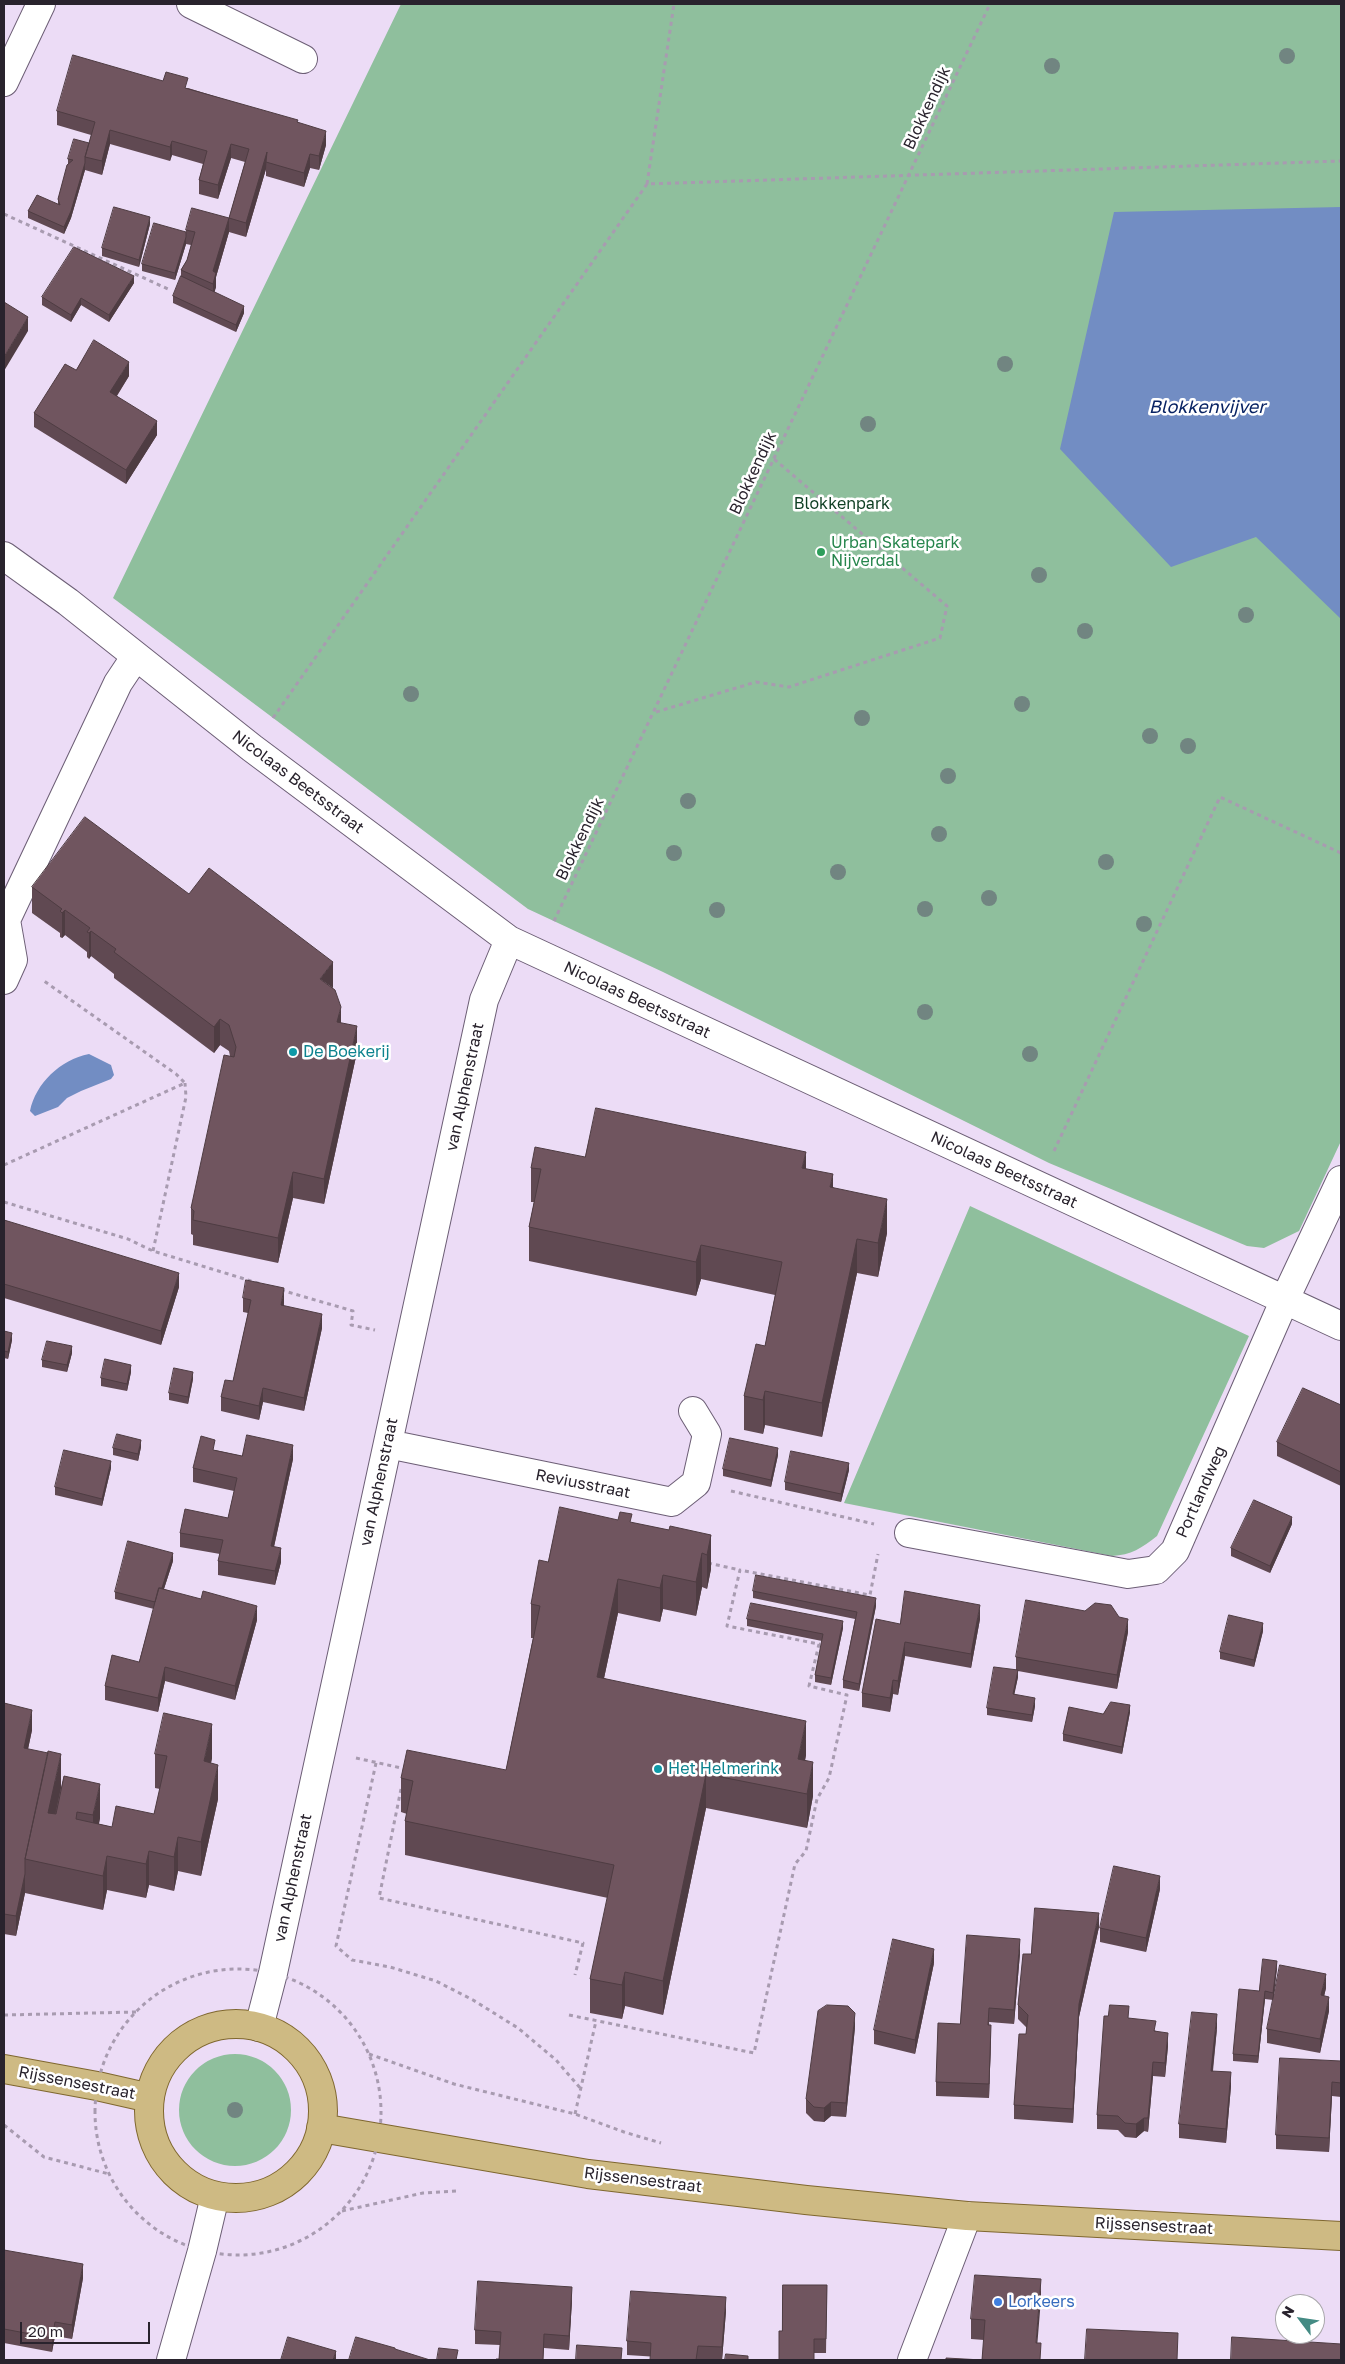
<!DOCTYPE html>
<html>
<head>
<meta charset="utf-8">
<style>
  body { margin:0 }
  #map { position:relative; width:1345px; height:2364px; overflow:hidden; background:#ecdcf6; font-family:"Golos Text",sans-serif }
  canvas { display:block }
  .frame { position:absolute; inset:0; border:5px solid #29232d; pointer-events:none }
  .north { position:absolute; left:1275px; top:2294px; width:50px; height:50px; box-sizing:border-box; background:#fff; border:1px solid #a9a7ab; border-radius:50%; rotate:301deg; font-size:14px; font-weight:700; line-height:20px; text-align:center; color:#29232d }
  .north::after { content:''; display:block; margin:auto; width:18px; height:22px; background:#448b84; clip-path:polygon(50% 0,100% 100%,50% 72%,0 100%) }
  .scale { position:absolute; left:20px; top:2322px; width:130px; height:22px; box-sizing:border-box; border:2px solid #29232d; border-top:0; padding-left:6px; font-size:15px; line-height:18px; white-space:nowrap; color:#29232d; -webkit-text-stroke:4px #fff; paint-order:stroke }
</style>
</head>
<body>
<div id="map">
<canvas width="1345" height="2364"></canvas>
<div class="frame"></div>
<div class="north">N</div>
<div class="scale">20 m</div>
</div>
<script>
const ctx = document.querySelector('canvas').getContext('2d');
ctx.lineJoin = 'round';
function paint(path, color) {
  ctx.fillStyle = color;
  ctx.fill(path, 'evenodd');
}
function stroke(path, color, width, dash) {
  ctx.strokeStyle = color;
  ctx.lineWidth = width;
  ctx.lineCap = dash ? 'butt' : 'round';
  ctx.setLineDash(dash || []);
  ctx.stroke(path);
}
function label(font, color, halo, rows, align = 'center') {
  ctx.font = font + ' "Golos Text",sans-serif';
  ctx.lineWidth = 5;
  ctx.setLineDash([]);
  ctx.textBaseline = 'middle';
  ctx.strokeStyle = halo;
  ctx.fillStyle = color;
  for (const [text, x, y, turn = 0] of rows) {
    ctx.save();
    ctx.translate(x, y);
    ctx.rotate((+turn || 0) * Math.PI / 180);
    ctx.textAlign = isNaN(turn) ? turn : align;
    if (halo) ctx.strokeText(text, 0, 0);
    ctx.fillText(text, 0, 0);
    ctx.restore();
  }
}
paint(new Path2D(`
  M401,4h940v1137l-42,90 -35,17 -17,-2 -198,-83 -386,-191 -135,-63 -415,-311z
  M970,1206l279,130 -92,200c-15,12 -26,19 -45,20l-268,-53z
  M179 2110a56 56 0 1 1 112 0a56 56 0 1 1-112 0Z`), '#8fbf9d');
paint(new Path2D(`
  M1341,207v412l-85,-82 -85,30 -111,-118 54,-237z
  M89,1054l22,11 3,10 -3,4 -30,12 -14,7 -9,9 -23,9 -5,-5c6,-28 30,-51 59,-57z`), '#728dc3');
const minor = new Path2D(`
  M191,4l112,55
  M4,82l37,-78
  M4,556l64,46 184,146 257,192 832,386
  M4,980l9,-20 -7,-40 112,-237 18,-27
  M388,1444l284,58 24,-19 11,-49 -14,-23
  M909,1533l219,41 28,-4 19,-19 110,-252 56,-119
  M259,2027l14,-54 211,-973 25,-60
  M171,2360l31,-109 13,-55
  M912,2360l55,-144`);
const major = new Path2D(`
  M149 2111a87 87 0 1 1 174 0a87 87 0 1 1-174 0Z
  M4,2069l93,17 53,12
  M321,2128l267,46 218,26 161,16 374,20`);
stroke(minor, '#6c5e75', 30);
stroke(major, '#7f672f', 30);
stroke(new Path2D(`
  M647,184l27,-180
  M4,214l164,75
  M656,712l100,-30 33,5 151,-49 7,-32 -173,-147
  M273,718l374,-534 694,-23
  M554,921l436,-917
  M1054,1151l166,-354 121,56
  M4,1165l181,-82 -9,-9 -132,-93
  M4,1202l124,37 25,12 108,33
  M153,1251l33,-154 -1,-14
  M281,1290l72,21 -2,14 24,5
  M731,1491l143,33
  M708,1563l32,7
  M356,1758l50,11
  M376,1763l-40,183 16,14 38,7 46,14 37,19 45,28 38,32 25,29
  M401,1789l-22,109 204,45 -8,32
  M95 2112a143 143 0 1 1 286 0a143 143 0 1 1-286 0Z
  M4,2015l132,-3
  M569,2015l185,38 41,-189 11,-13 11,-52 12,-21 18,-83 -38,-9 10,-42 -92,-18 13,-56 130,25 8,-41
  M369,2054l85,30 121,30 49,18 37,11
  M575,2114l21,-93
  M4,2125l40,32 65,17
  M342,2211l81,-18 33,-2`), '#a89bb0', 3, [4, 4]);
stroke(minor, '#fff', 28);
stroke(major, '#ceba83', 28);
ctx.fillStyle = '#718581';
for (const [x, y] of [
  [1287,56],
  [1052,66],
  [1005,364],
  [868,424],
  [1039,575],
  [1246,615],
  [1085,631],
  [411,694],
  [1022,704],
  [862,718],
  [1150,736],
  [1188,746],
  [948,776],
  [688,801],
  [939,834],
  [674,853],
  [1106,862],
  [838,872],
  [989,898],
  [925,909],
  [717,910],
  [1144,924],
  [925,1012],
  [1030,1054],
  [235,2110]
]) {
  ctx.beginPath();
  ctx.arc(x, y, 8, 0, 2 * Math.PI);
  ctx.fill();
}
paint(new Path2D(`
  M188,88l110,34 28,23 -7,25 -9,-2 -6,19 -38,-11v-7l-20,68 -17,-5 -13,45v10l-2,5 30,21 -8,19 -63,-29v-7l8,-20v-6l6,-10 4,-15 -5,-1 -11,36 -33,-9v-7l44,-32v-2l43,-12 16,-56 -14,-4 -13,41 -19,-5v-14l4,-16 -31,-9 -2,6 -60,-17 -8,31 -17,-5 -14,48 -7,16 -36,-16v-7l30,-7v-5l10,-35v-5l21,-16 2,-8 -34,-10v-14z
  M150,224l-11,43 -37,-11v-8z
  M134,283l-25,39 -28,-17 -10,17 -29,-17v-8z
  M76,370l53,6 -12,20 40,39 -31,49 -92,-57v-14z
  M32,887l157,7 144,94 8,35 16,29 -33,152 -31,-6 -15,65 -85,-18v-10l-2,-1v-26l39,-152 -1,-5 -9,-6 -6,8 -100,-75v-4l-23,-18 -2,3 -2,-2v-5l-22,-17 -3,3 -2,-1v-4l-28,-20z
  M585,1157l221,12 27,18 54,46 -9,44 -21,-4 -35,164 -57,-12 -2,9 -19,-4v-34l21,-50 10,-51 -74,-16 -5,17 -167,-35v-34l5,-25h-3v-34z
  M4,1220l175,67 -18,58 -157,-47z
  M243,1298l41,4v4l38,22 -18,83 -41,-9 -4,18 -38,-9v-14l12,-16 15,-68 -5,-1z
  M4,1331l8,9 -4,19 -4,-1z
  M72,1353l-5,19 -25,-5v-7z
  M131,1372l-4,19 -26,-5v-8z
  M193,1379l-5,25 -19,-4v-7z
  M1341,1405v81l-64,-30v-14z
  M141,1447l-3,14 -25,-6v-7z
  M215,1450l27,6 51,3 -19,88 7,15 -6,23 -57,-10v-14l2,-7 -40,-7v-14l48,-15 6,-27 -41,-9v-14z
  M778,1455l-7,32 -48,-11v-7z
  M111,1468l-9,38 -47,-11v-8z
  M849,1470l-8,32 -56,-12v-8z
  M632,1523l37,7 42,5v34l-4,20 -5,-2 -6,29 -33,-7 -3,13 -42,-9 -14,65 202,77 -1,6 8,35 -6,32 -101,-20 -43,207 -38,-9 -3,13 -32,-6v-34l18,-81 -203,-43v-34l2,-7 -6,-2v-34l105,-8 27,-132h-2v-34l17,-42z
  M1292,1524l-22,49 -39,-17v-8z
  M173,1561l-9,28 93,31 -22,80 -70,-19 -7,31 -53,-12v-14l34,-24 15,-53 -39,-10v-7z
  M753,1591l123,15 -17,85 -16,-3v-8l12,-61 -102,-21z
  M747,1619l96,9 -12,57 -16,-3v-7l7,-34 -75,-15z
  M980,1619l-9,49 -66,-12 -7,39 -5,-1 -3,18 -28,-5v-14l38,-69z
  M1263,1631l-9,36 -34,-8v-7z
  M1128,1632l-11,57 -99,-18v6l-4,17 21,12 -3,16 -45,-7v-7l29,-38v-13z
  M4,1703l28,27 -4,19 33,39 -6,26 9,-38 36,42 -1,6 13,3 42,-13 6,-25 -5,-1v-34l57,4 -1,5 7,36 -17,77 -23,-5 -4,20 -25,-6 -3,13 -39,-8 -4,20 -78,-17 -9,43 -12,-2z
  M1130,1712l-8,42 -59,-13v-7l40,-20z
  M1160,1889l-14,63 -46,-10v-14z
  M1099,1927l-20,90 -6,106 -59,-4v-14l13,-77 -9,-9v-14l13,-51z
  M1020,1953l-6,71 -25,-2 2,17 -2,59 -53,-2v-14l24,-58z
  M934,1963l-19,91 -41,-10v-14z
  M1277,1968l-3,26 52,-6 -2,8 5,15 -9,42 -53,-10v-14l6,-29 -8,-1 -7,64 -25,-2v-7l26,-63z
  M1129,2018l27,13 12,15 -3,31 -12,-1 -5,56 -4,-1 -8,7 -11,-1 -7,-7 -21,-1v-14z
  M855,2027l-9,90 -15,-1 -7,6 -10,-1 -8,-8v-14z
  M1217,2028l-4,43 18,15 -5,57 -47,-5v-14z
  M1341,2061v36l-9,-1 -3,56 -53,-3v-14z
  M4,2250l79,28 -11,61 -17,-3 -3,16 -48,-9z
  M827,2285l-1,68h-12l-32,-22z
  M1041,2299l-59,61 2,-20 -13,-1v-20z
  M572,2300l-3,50 -25,-2 -1,12h-47l3,-1 1,-14 -25,-1v-14z
  M726,2311l-4,49h-16l-79,-5v-14z`), '#604952');
paint(new Path2D(`
  M110,130v14l-8,31v-14z
  M326,131v14l-7,25v-14z
  M172,141v14l-2,6v-14z
  M231,144v14l-13,41v-14z
  M267,152l-1,17 -20,68v-14z
  M310,154v14l-6,19v-14z
  M85,163v7l-14,48 -7,16v-7z
  M150,217v7l-11,43v-7z
  M229,218v14l-13,45v10l-3,11v-27z
  M186,237v7l-11,36v-7z
  M134,276v7l-25,39v-7z
  M81,298v7l-10,17v-7z
  M244,306v7l-8,19v-7z
  M28,317v14l-24,40v-14z
  M129,362v14l-19,30v-14z
  M157,421v14l-31,49v-14z
  M65,910v25l-3,3v-25z
  M91,931v25l-2,3v-26z
  M333,962v26l-13,-9z
  M341,1007v25l-4,-10z
  M220,1019v26l-6,8v-26z
  M357,1026v26l-33,152v-25z
  M806,1152v34l-4,-18z
  M293,1172v26l-15,65v-25z
  M833,1174v34l-3,-21z
  M887,1199v34l-9,44v-34z
  M857,1239v34l-35,164v-34z
  M701,1245v34l-5,17v-34z
  M179,1273v14l-18,58v-14z
  M284,1288v14l-3,17v-14z
  M322,1314v14l-18,83v-13z
  M12,1333v7l-4,19v-7z
  M72,1346v7l-5,19v-7z
  M131,1365v7l-4,19v-7z
  M193,1372v7l-5,25v-7z
  M263,1388v14l-4,18v-14z
  M765,1391v34l-2,9v-34z
  M141,1440v7l-3,14v-7z
  M293,1445v14l-22,101v-14z
  M778,1448v7l-7,32v-7z
  M111,1461v7l-9,38v-7z
  M849,1463v7l-8,32v-8z
  M1292,1517v7l-22,49v-7z
  M711,1535v34l-4,20v-34z
  M281,1548v14l-6,23v-14z
  M173,1553v8l-16,49v-7z
  M702,1553v34l-6,29v-34z
  M663,1575v34l-3,13v-34z
  M618,1579v34l-21,98v-34z
  M876,1598v8l-17,85v-7z
  M980,1605v14l-9,49v-14z
  M257,1606v14l-22,80v-14z
  M1128,1619v13l-11,57v-14z
  M843,1621v7l-12,57v-7z
  M1263,1623v8l-9,36v-7z
  M905,1642v14l-7,39v-14z
  M165,1667v14l-7,31v-14z
  M1018,1670v7l-5,24v-7z
  M893,1680v14l-3,18v-14z
  M1035,1698v8l-3,16v-7z
  M1130,1705v7l-8,42v-7z
  M32,1710v20l-8,38v-20z
  M806,1721v34l-8,38v-34z
  M212,1724v34l-8,37v-34z
  M61,1754v34l-13,59v-34z
  M813,1762v34l-6,32v-34z
  M218,1765v34l-17,77v-34z
  M706,1774v34l-43,207v-34z
  M100,1784v34l-7,31v-34z
  M178,1837v34l-4,20v-34z
  M149,1851v34l-3,13v-34z
  M107,1856v34l-4,20v-34z
  M25,1874v19l-9,43v-20z
  M1160,1876v13l-14,63v-14z
  M1099,1913v14l-20,90 -6,106v-14l6,-105z
  M1020,1939v14l-6,71v-14z
  M934,1949v14l-19,91v-14z
  M1277,1961v7l-4,32v-7z
  M625,1972v34l-3,13v-34z
  M1326,1974v14l-5,21v-14z
  M1265,1991v8l-7,64v-7z
  M1329,1997v14l-9,42v-14z
  M855,2013v14l-9,90v-14z
  M1217,2014v14l-6,57v-14z
  M991,2025v14l-2,59v-14z
  M1168,2033v13l-3,31v-14z
  M1153,2062v14l-5,56v-14z
  M1231,2072v14l-5,57v-14z
  M1332,2082v14l-3,56v-14z
  M831,2102v14l-7,6v-14z
  M1144,2118v13l-8,7v-14z
  M83,2264v14l-11,61v-14z
  M1041,2279v20l-5,61v-17z
  M572,2287v13l-3,50v-14z
  M726,2297v14l-4,49v-13z
  M55,2322v14l-3,16v-14z
  M336,2351v9h-3z`), '#4e3c42');
const building = new Path2D(`
  M73,55l90,26 3,-9 22,6 -3,10 113,32 -1,2 29,9 -7,25 -9,-2 -6,19 -38,-11 1,-10 -21,71 -17,-5 20,-69 -18,-5 -13,41 -19,-5 8,-29 -35,-10 -2,6 -60,-17 -8,31 -17,-4 10,-35 -38,-11z
  M74,139l15,4 -4,14v6l-14,48 -7,16 -36,-16 9,-16 23,10 -2,-6 9,-34 6,-5 -5,-1z
  M114,207l36,10 -11,43 -37,-12z
  M192,208l37,10 -16,53 3,2 -3,11 -32,-14 6,-10 8,-28 -9,-2z
  M154,223l32,9v5l-11,36 -33,-9z
  M74,247l60,29 -25,39 -28,-17 -10,17 -29,-18z
  M181,276l63,30 -8,19 -63,-29z
  M4,302l24,15 -24,40z
  M94,340l35,22 -19,30 47,29 -31,49 -92,-57 31,-49 11,6z
  M85,817l104,77 20,-26 124,94 -13,17 15,11 6,17 -4,15 20,4 -33,153 -31,-7 -15,66 -85,-18 1,-9 -3,-3 33,-153 10,2 2,-10 -7,-22 -9,-6 -6,8 -100,-75 2,-3 -25,-18 -2,2 -2,-1 3,-4 -25,-18 -3,3 -2,-2 2,-2 -30,-22z
  M596,1108l210,44 -4,16 31,6 -3,13 57,12 -9,44 -21,-4 -35,164 -57,-12 -2,9 -19,-4 12,-52 9,2 17,-84 -81,-17 -5,17 -167,-35 12,-58 -10,-1 4,-21 50,10z
  M4,1220l175,53 -18,58 -157,-47z
  M246,1280l38,8 -3,17 41,9 -18,84 -41,-10 -4,18 -38,-9 4,-17 8,1 18,-81 -8,-2z
  M4,1331l8,2 -4,19 -4,-1z
  M47,1341l25,5 -5,19 -25,-5z
  M105,1359l26,6 -4,19 -26,-6z
  M174,1368l19,4 -5,25 -19,-4z
  M1303,1388l38,17v67l-64,-30z
  M117,1434l24,6 -3,14 -25,-6z
  M247,1435l46,10 -22,101 10,2 -6,23 -57,-10 5,-21 -43,-7 5,-24 43,9 9,-40 -44,-10 8,-32 14,4 -2,10 29,6z
  M730,1438l48,10 -7,32 -48,-11z
  M64,1450l47,11 -9,38 -47,-12z
  M791,1451l58,12 -8,31 -56,-12z
  M1254,1500l38,17 -22,49 -39,-18z
  M560,1507l58,13 2,-8 12,2 -2,8 39,8 1,-4 41,9 -4,20 -5,-2 -6,29 -33,-7 -3,13 -42,-9 -21,98 209,44 -8,38 15,3 -6,32 -101,-20 -43,207 -38,-9 -3,13 -32,-6 24,-114 -209,-44 8,-40 -12,-3 6,-28 99,20 34,-164 -9,-2 8,-44 9,2z
  M128,1541l45,12 -11,35h-3l-4,14 -40,-10z
  M756,1575l120,23 -17,86 -16,-4 14,-68 -104,-21z
  M159,1588l42,11 2,-8 54,15 -22,80 -70,-19 -7,31 -53,-12 7,-31 27,7z
  M905,1591l75,14 -9,49 -66,-12 -7,39 -5,-1 -3,18 -28,-5 14,-74 24,5z
  M1026,1600l59,11 10,-8 16,2 8,12 9,2 -11,56 -101,-18z
  M751,1603l92,18 -12,57 -16,-3 8,-41 -76,-15z
  M1229,1615l34,8 -9,37 -34,-8z
  M994,1667l24,3 -5,24 22,4 -3,17 -45,-7z
  M1111,1702l19,3 -8,42 -59,-13 6,-27 34,7z
  M4,1703l28,7 -8,38 24,5 -23,106v15l-9,42 -12,-2z
  M164,1713l48,11 -8,37 14,4 -17,77 -23,-5 -4,20 -25,-6 -3,13 -39,-8 -4,20 -78,-17 23,-108 13,3 -13,59 8,1 8,-38 36,8 -7,31 -16,-3 -1,7 36,8 4,-21 38,8 13,-58 -12,-2z
  M1114,1866l46,10 -14,62 -46,-10z
  M1035,1908l64,5 -20,91 -6,105 -59,-4 5,-71h7l2,-19 -10,-10 5,-51h8z
  M967,1935l53,4 -6,71 -25,-2 -1,17h3l-2,59 -53,-2 2,-59 22,1z
  M893,1939l41,10 -19,91 -41,-10z
  M1263,1959l14,2 -4,32 -8,-2 -7,65 -25,-2 6,-65 20,2z
  M1280,1965l46,9 -5,21 8,2 -9,42 -53,-10z
  M827,2005l21,1 7,7 -9,90 -15,-1 -7,6 -10,-1 -8,-8 12,-88z
  M1110,2005l19,1 -1,12 28,3 -2,10 14,2 -3,30 -12,-1 -5,56h-4l-8,6 -11,-1 -7,-7 -21,-1 7,-99h4z
  M1192,2012l25,2 -6,57 20,1 -5,57 -47,-5z
  M1280,2058l61,3v22l-9,-1 -3,56 -53,-3z
  M4,2250l79,14 -11,61 -17,-3 -3,16 -48,-9z
  M975,2275l66,4 -5,64h5l-1,17h-94v-2l36,2 3,-40 -14,-1z
  M478,2281l94,6 -3,49 -25,-2 -1,26h-47v-1h3l2,-27 -26,-2z
  M783,2285h44l-1,54h-12v21h-35v-29h3z
  M631,2291l95,6 -4,50 -24,-1 -2,14h-46l1,-17 -24,-2z
  M1087,2329l91,4 -1,27h-92z
  M288,2337l48,14 -3,9h-52z
  M356,2337l39,11v1l35,11h-81z
  M1232,2337l109,7v16h-110z
  M577,2345l45,3 -1,12h-45z
  M439,2348l19,2 -2,10h-19z
  M726,2354l22,2v4h-23z`);
paint(building, '#70555f');
stroke(building, '#4e3c42', 1);
for (const [x, y, r, color] of [
  [821,552,5,"#2e9e5b"],
  [293,1052,5,"#0f9aa8"],
  [658,1769,5,"#0f9aa8"],
  [998,2302,5,"#3f7fe0"]
]) {
  const dot = new Path2D();
  dot.arc(x, y, r, 0, 2 * Math.PI);
  ctx.fillStyle = color;
  ctx.fill(dot);
  stroke(dot, '#fff', 2);
}
label('16px', '#29232d', '#fff', [
  ["Blokkendijk",927,108,-65],
  ["Blokkendijk",753,473,-65],
  ["Nicolaas Beetsstraat",298,782,37],
  ["Blokkendijk",580,839,-64],
  ["Nicolaas Beetsstraat",637,1000,25],
  ["van Alphenstraat",465,1087,-78],
  ["Nicolaas Beetsstraat",1004,1170,25],
  ["van Alphenstraat",379,1482,-78],
  ["Reviusstraat",583,1484,11],
  ["Portlandweg",1201,1492,-66],
  ["van Alphenstraat",293,1878,-78],
  ["Rijssensestraat",77,2083,11],
  ["Rijssensestraat",643,2180,7],
  ["Rijssensestraat",1154,2226,3]
]);
label('16px', '#0d3e22', '#fff', [
  ["Blokkenpark",842,504]
]);
label('16px', '#27864d', '#fff', [
  ["Urban Skatepark",831,543],
  ["Nijverdal",831,561]
], 'left');
label('16px', '#0d838f', '#fff', [
  ["De Boekerij",303,1052],
  ["Het Helmerink",668,1769]
], 'left');
label('16px', '#366cbe', '#fff', [
  ["Lorkeers",1008,2302]
], 'left');
label('italic 18px', '#082363', '#fff', [
  ["Blokkenvijver",1207,407]
]);
</script>
</body>
</html>
